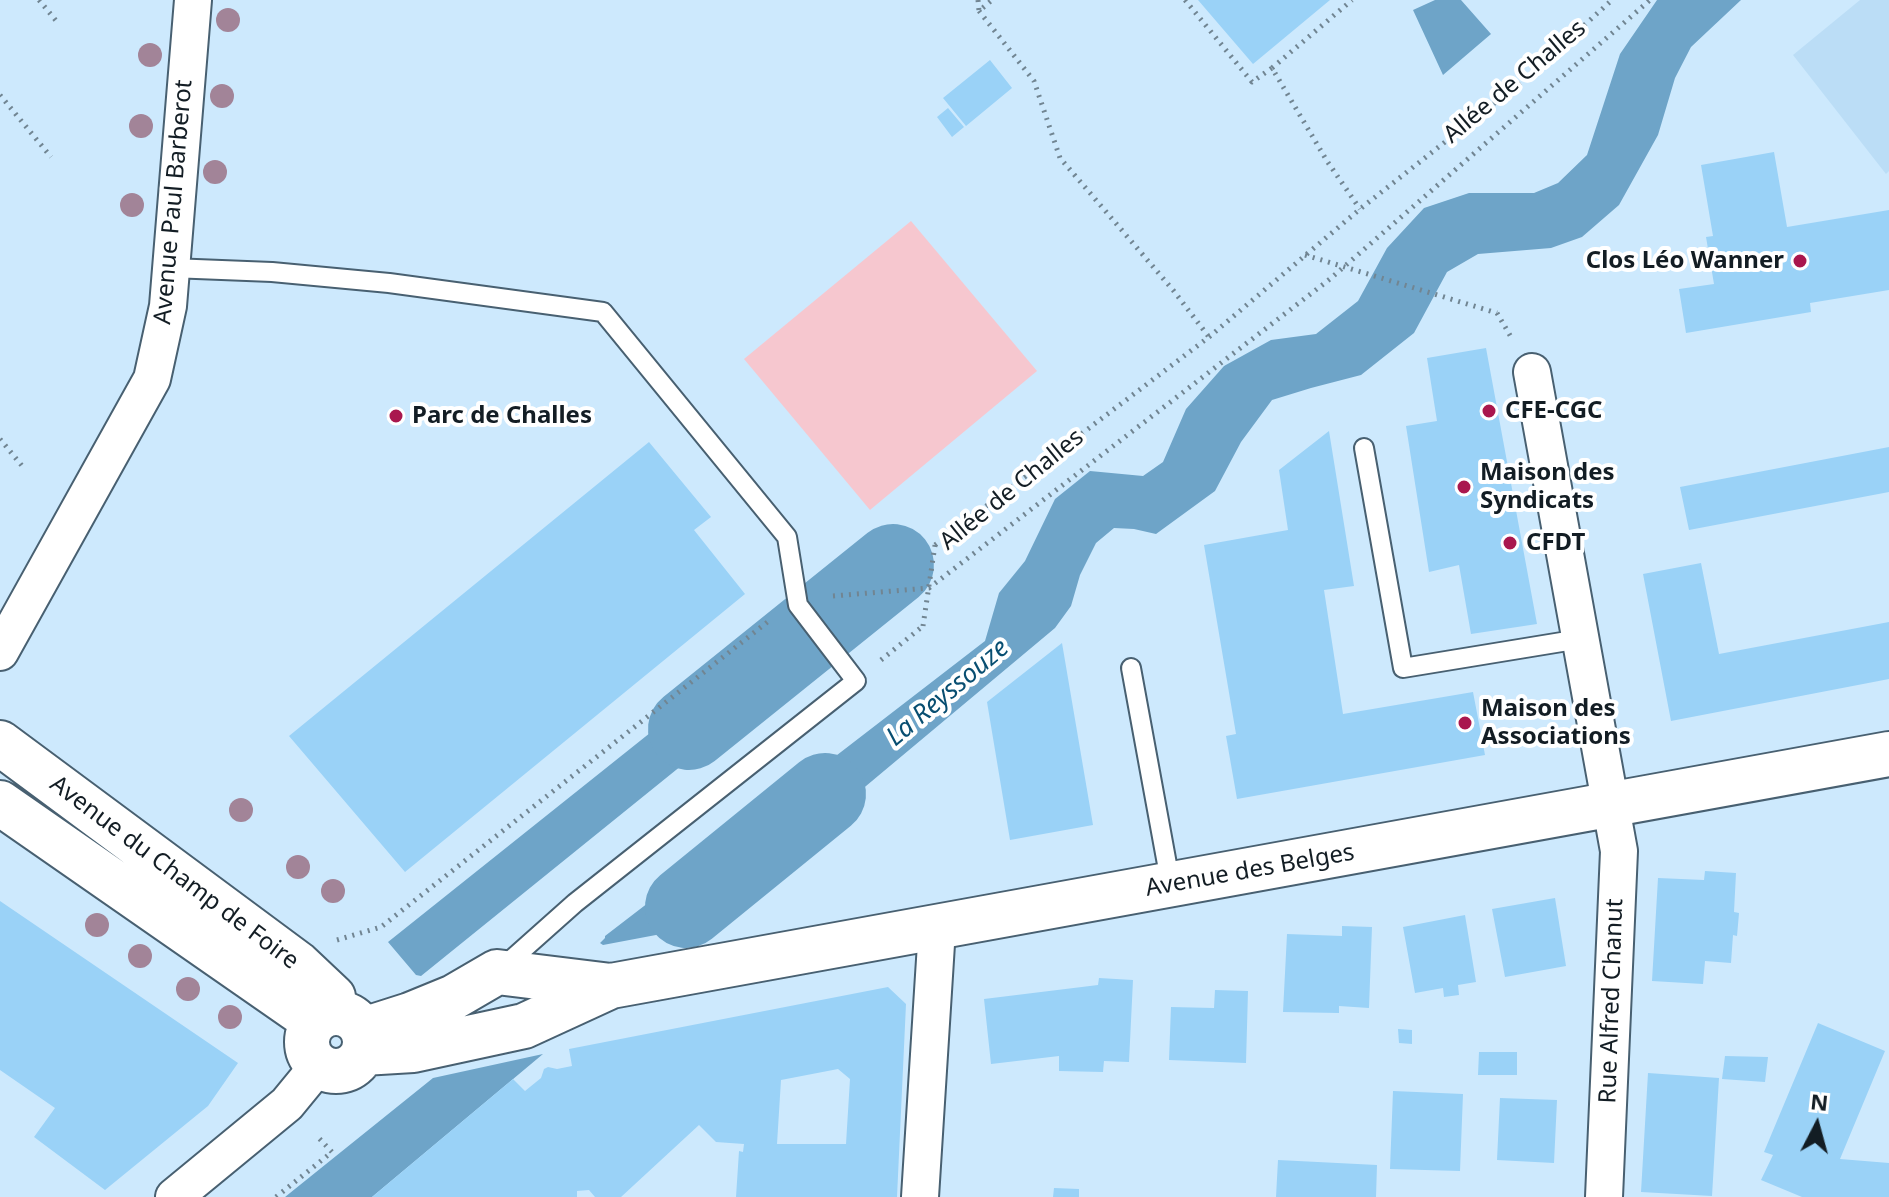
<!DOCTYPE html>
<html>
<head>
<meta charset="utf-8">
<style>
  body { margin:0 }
  #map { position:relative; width:1889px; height:1197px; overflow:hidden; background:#cde9fd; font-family:"Noto Sans",sans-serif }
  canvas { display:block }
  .north { position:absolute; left:1777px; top:1085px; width:80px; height:80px; -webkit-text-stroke:6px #fff; paint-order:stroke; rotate:6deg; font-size:22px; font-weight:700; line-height:32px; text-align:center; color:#131d24 }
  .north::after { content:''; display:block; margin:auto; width:28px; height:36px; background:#131d24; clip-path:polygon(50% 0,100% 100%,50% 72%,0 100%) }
</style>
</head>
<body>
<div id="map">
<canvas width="1889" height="1197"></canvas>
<div class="north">N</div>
</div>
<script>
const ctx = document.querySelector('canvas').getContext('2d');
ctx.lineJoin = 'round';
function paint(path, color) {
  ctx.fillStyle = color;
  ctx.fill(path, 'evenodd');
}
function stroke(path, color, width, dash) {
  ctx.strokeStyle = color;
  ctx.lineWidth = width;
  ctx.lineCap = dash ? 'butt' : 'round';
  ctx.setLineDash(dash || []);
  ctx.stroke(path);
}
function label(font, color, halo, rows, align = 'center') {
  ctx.font = font + ' "Noto Sans",sans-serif';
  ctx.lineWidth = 8;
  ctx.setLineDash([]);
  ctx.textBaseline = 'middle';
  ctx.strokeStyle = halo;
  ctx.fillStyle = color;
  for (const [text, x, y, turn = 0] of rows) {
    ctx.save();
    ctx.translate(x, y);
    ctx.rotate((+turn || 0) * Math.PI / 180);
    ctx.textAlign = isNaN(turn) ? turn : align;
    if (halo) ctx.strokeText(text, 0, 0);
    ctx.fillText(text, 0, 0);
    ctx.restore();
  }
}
paint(new Path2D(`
  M1860,0h29v171l-3,3 -93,-119z`), '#bbddf6');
paint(new Path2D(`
  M911,221l126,150 -167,139 -126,-151z`), '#f6c7cf');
paint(new Path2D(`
  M1435,0h26l30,34 -48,41 -30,-65z
  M1657,0h84l-50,47 -16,31 -17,57 -39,70 -37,32 -31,11 -73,6 -31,18 -33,61 -53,42 -50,13 -39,12 -31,42 -26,49 -59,43 -22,-5 -20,-1 -18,15 -16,32 -9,31 -16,22 -305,255 -31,-37 266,-205 14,-48 26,-32 30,-62 35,-28 53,5 20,-14 23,-53 38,-43 47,-26 45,-6 42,-33 29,-53 37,-40 45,-15h65l24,-10 29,-28 33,-101z
  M890,543l25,32 -52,43 -8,12 -29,-36z
  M764,642l29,39 -18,9 -354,286 -5,-1 -28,-33z
  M700,863l31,34 -38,31 -90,17 -3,-2 5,-5v-2z
  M543,1054l-171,143h-87l148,-119z`), '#6ea4c8');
stroke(new Path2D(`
  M689,729l204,-164
  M686,907l139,-113`), '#6ea4c8', 82);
paint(new Path2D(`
  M1198,0h132l-77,64z
  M990,60l22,28 -46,38 -23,-28z
  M948,108l16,19 -12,10 -15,-20z
  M1774,152l13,75 102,-17v80l-79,13 1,9 -125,21 -7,-44 35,-5 -8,-47 7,-1 -12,-71z
  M1486,348l51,276 -66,10 -12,-69 -30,7 -23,-146 31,-5 -10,-63z
  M1329,431l25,155 -30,4 19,124 130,-22 12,63 -248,44 -11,-63 10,-2 -32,-189 84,-15 -9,-60z
  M649,442l62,75 -17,13 51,64 -340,278 -116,-136z
  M1889,447v45l-200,38 -9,-43z
  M1701,563l18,91 170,-32v57l-218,42 -28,-147z
  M1062,643l31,182 -83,15 -23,-138z
  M1705,871l31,2 -2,39 5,1 -2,23 -4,-1 -2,28 -26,-2 -2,23 -51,-3 6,-103 46,2z
  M1555,898l11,68 -61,11 -13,-68z
  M0,901l238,162 -30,43 -103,84 -71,-53 21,-29 -55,-38z
  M1465,915l11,67 -18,3 1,10 -15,2 -1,-9 -28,5 -12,-66z
  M1342,926l30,1 -3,81 -30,-2v7l-56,-1 4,-78 55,2z
  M1099,978l34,2 -4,82 -25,-1 -1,11 -44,-1v-15l-68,8 -7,-65 114,-14z
  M888,987l18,17 -9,193h-161l3,-46 4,1 1,-8 -28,-2 -17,-17 -78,72h-26l-6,-7 -12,1v6h-205l141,-118 12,12 16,-13 3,-9 4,-2 9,2 15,-3 -3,-17zM838,1069l12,10 -4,65h-69l4,-64z
  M1215,990l33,1 -2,72 -77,-3 2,-53 43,1z
  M1818,1023l67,28 -45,108 49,4v34h-87l-41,-17 12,-25 -9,-3z
  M1398,1029l14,1v14l-13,-1z
  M1479,1052h38v23h-39z
  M1725,1056l43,1 -3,25 -43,-3z
  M1648,1073l71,5 -7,118 -71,-4z
  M1393,1091l70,3 -3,77 -70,-2z
  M1500,1098l57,2 -3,63 -57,-3z
  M1278,1160l99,5 -1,32h-100z
  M1054,1188l25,1v8h-26z`), '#9ad2f7');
const service = new Path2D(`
  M171,268l101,4 117,11 214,29 184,225 11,68 58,76 -281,222 -73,65
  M1364,448l39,220 177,-29
  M1131,668l40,218`);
const minor = new Path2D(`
  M1532,372l87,479 -15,346
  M0,652l152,-273 16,-73 25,-306
  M174,1197l113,-93 32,-39
  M920,1197l17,-269`);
const secondary = new Path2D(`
  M0,743l298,221 35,33 2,16
  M0,803l315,219
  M307 1042a29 29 0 1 1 58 0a29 29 0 1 1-58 0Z
  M363,1030l47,-15 44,-18 43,-25 114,14
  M363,1053l50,-3 111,-24 87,-40 1278,-232`);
stroke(service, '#486071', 22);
stroke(minor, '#486071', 40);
stroke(secondary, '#486071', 48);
stroke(new Path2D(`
  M39,0l19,23
  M978,0l1,11 13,-11
  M1185,0l67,82 20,-14 55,93 33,48
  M979,11l55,70 26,77 113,132 36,47
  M1272,68l80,-68
  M0,95l51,62
  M1497,313l14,24
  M0,439l23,28
  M935,545l274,-208 151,-128 165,-130 87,-79
  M833,596l96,-8 401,-309 320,-279
  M881,660l42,-34
  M337,940l44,-13 389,-307
  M276,1197l56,-45 -16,-17`), '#718592', 5, [2, 6]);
stroke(service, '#fff', 18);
stroke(minor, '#fff', 36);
stroke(secondary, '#fff', 44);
stroke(new Path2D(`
  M1305,255l192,58
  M923,626l12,-81`), '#718592', 5, [2, 6]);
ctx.fillStyle = '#a28498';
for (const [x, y] of [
  [228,20],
  [150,55],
  [222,96],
  [141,126],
  [215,172],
  [132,205],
  [241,810],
  [298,867],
  [333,891],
  [97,925],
  [140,956],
  [188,989],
  [230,1017]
]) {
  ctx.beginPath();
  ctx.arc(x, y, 12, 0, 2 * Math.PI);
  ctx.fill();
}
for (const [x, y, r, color] of [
  [1800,261,8,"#a9174e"],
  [1489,411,8,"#a9174e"],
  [396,416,8,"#a9174e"],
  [1464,487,8,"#a9174e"],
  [1510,543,8,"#a9174e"],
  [1465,723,8,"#a9174e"]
]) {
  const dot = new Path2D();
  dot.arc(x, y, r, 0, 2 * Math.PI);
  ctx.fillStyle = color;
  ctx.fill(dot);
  stroke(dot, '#fff', 3);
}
label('24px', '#131d24', '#fff', [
  ["Allée de Challes",1515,82,-40],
  ["Avenue Paul Barberot",174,202,-85],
  ["Allée de Challes",1012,490,-39],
  ["Avenue des Belges",1250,871,-10],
  ["Avenue du Champ de Foire",174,873,37],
  ["Rue Alfred Chanut",1612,1001,-88]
]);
label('bold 24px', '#131d24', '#fff', [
  ["Clos Léo Wanner",1784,261,"right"],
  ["CFE-CGC",1505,411],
  ["Parc de Challes",412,416],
  ["Maison des",1480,473],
  ["Syndicats",1480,501],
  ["CFDT",1526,543],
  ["Maison des",1481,709],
  ["Associations",1481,737]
], 'left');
label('italic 26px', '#084e71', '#fff', [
  ["La Reyssouze",948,693,-40]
]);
</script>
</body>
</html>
